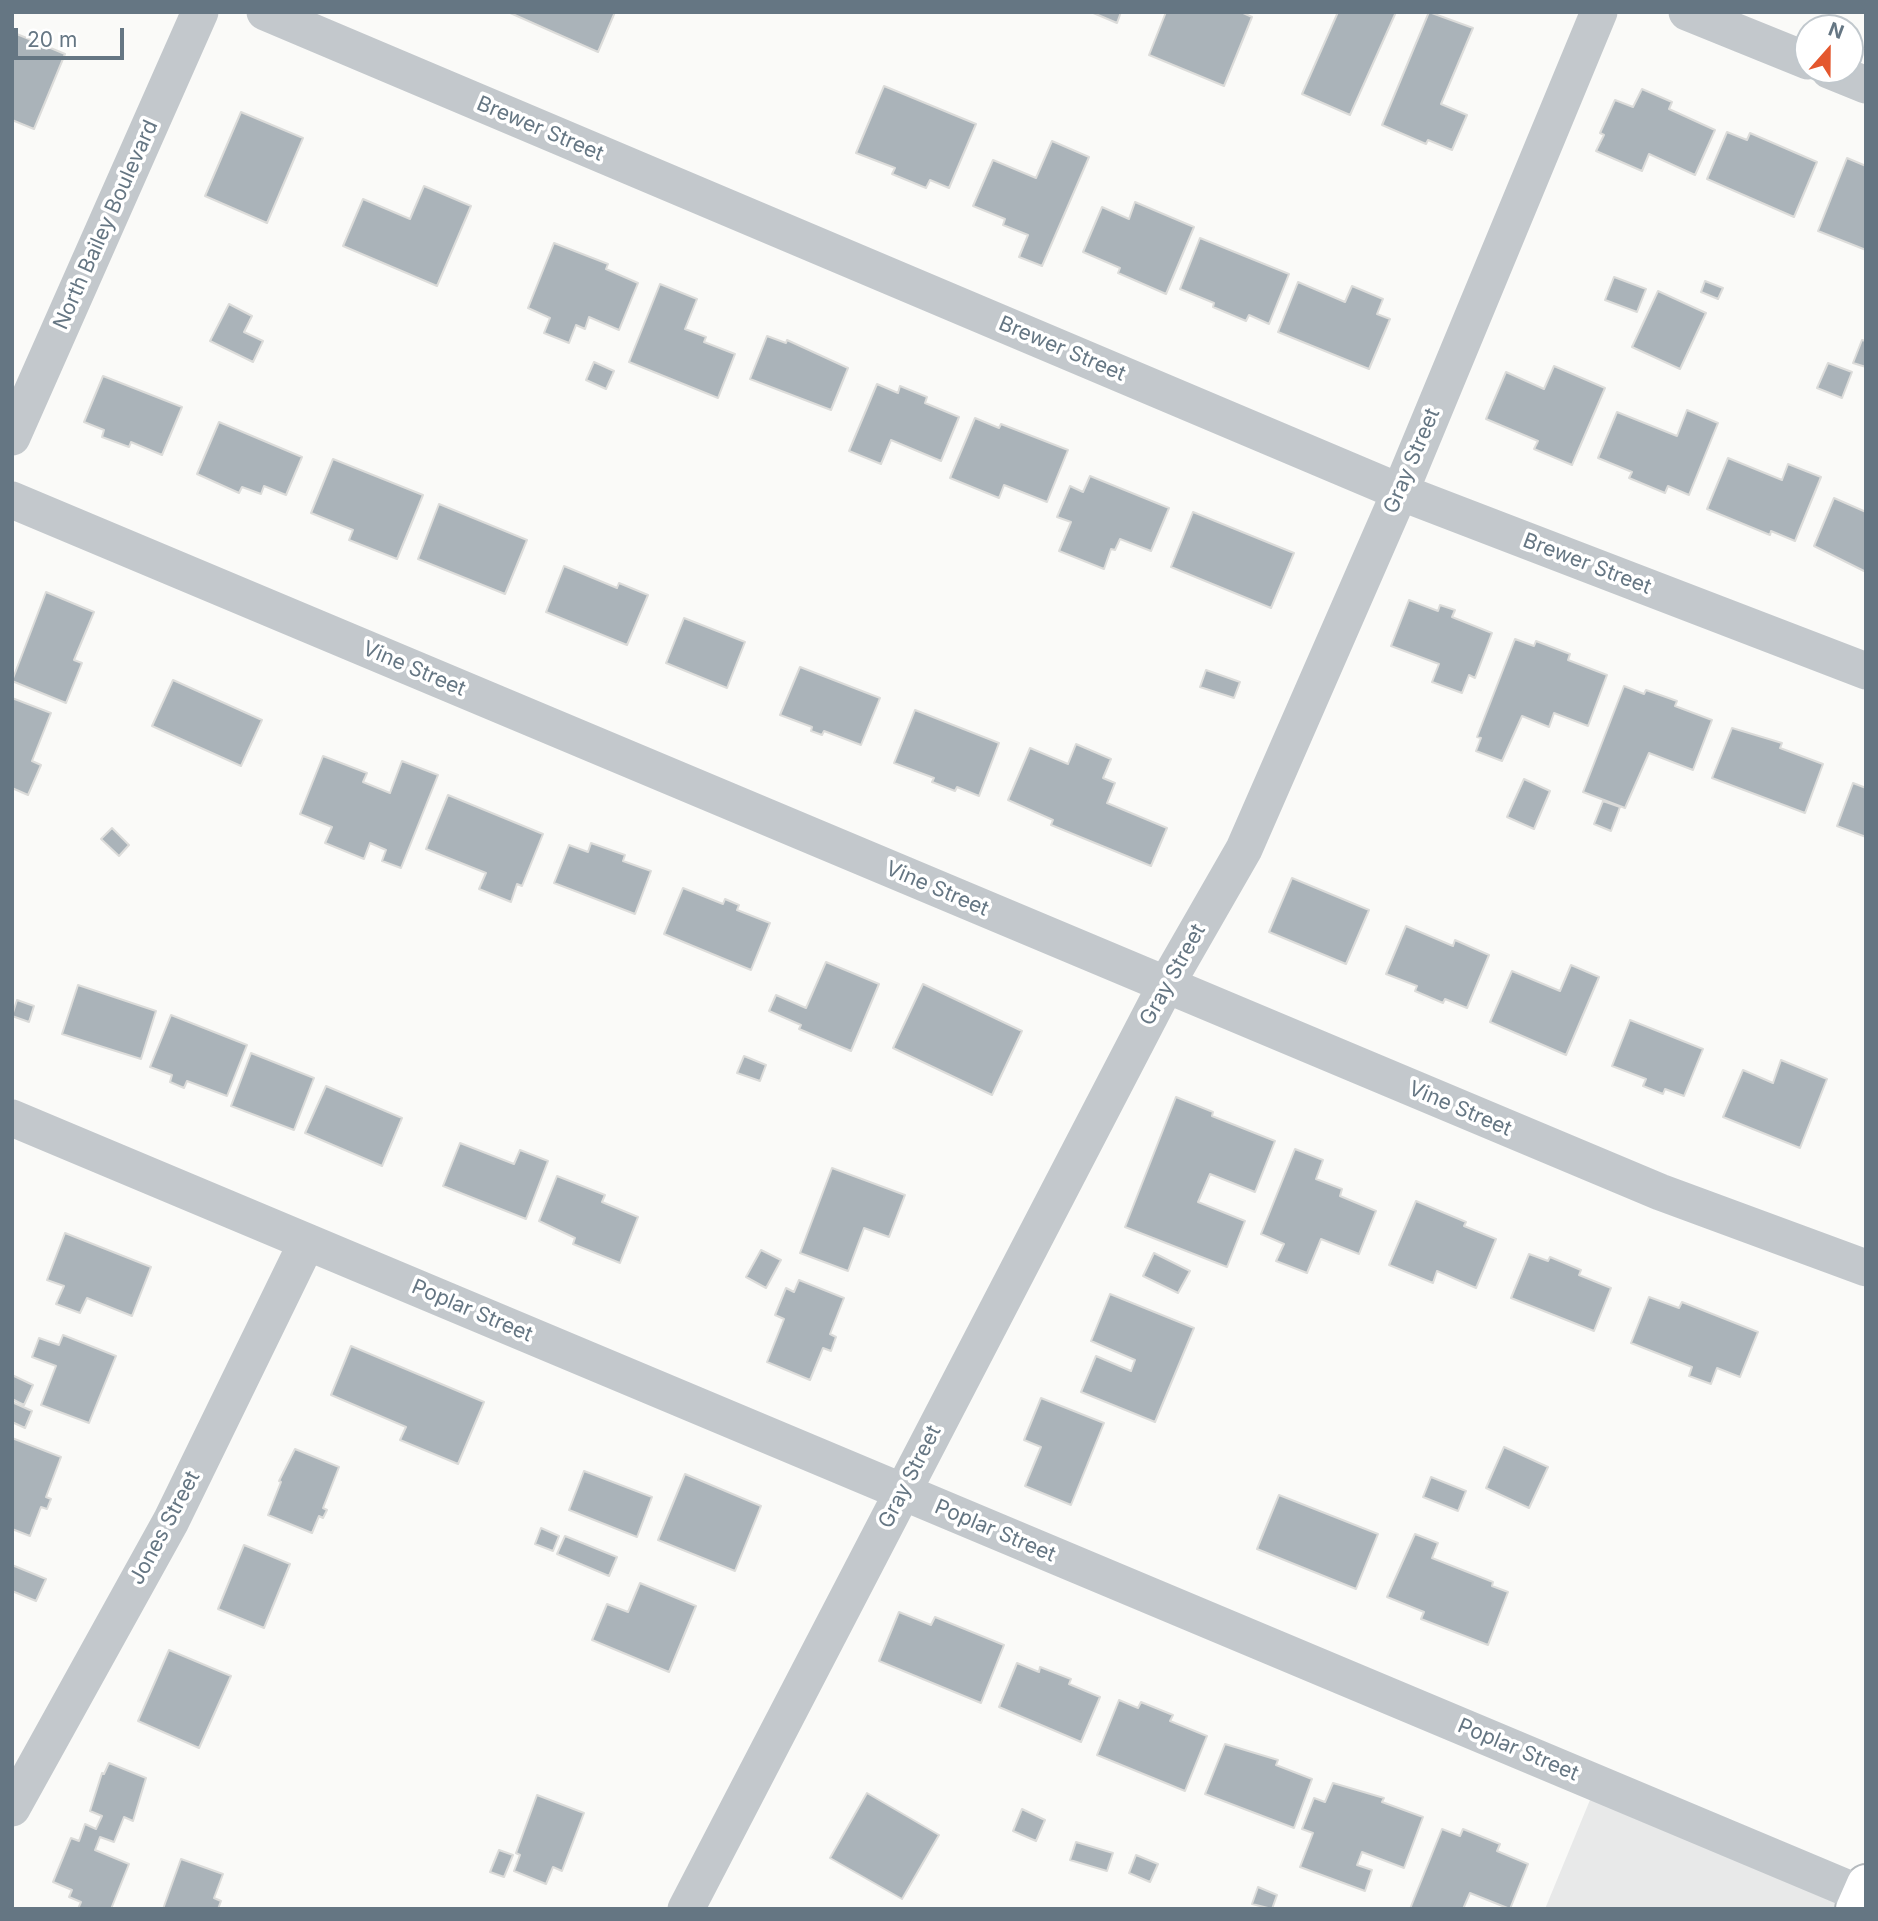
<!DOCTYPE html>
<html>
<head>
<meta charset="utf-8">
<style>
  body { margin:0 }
  #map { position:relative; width:1878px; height:1921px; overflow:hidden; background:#fafaf8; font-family:Inter,sans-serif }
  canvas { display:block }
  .frame { position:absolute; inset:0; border:14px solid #657683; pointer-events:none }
  .north { position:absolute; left:1794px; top:14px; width:70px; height:70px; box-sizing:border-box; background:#fff; border:2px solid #c1c8cd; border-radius:50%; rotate:21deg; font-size:19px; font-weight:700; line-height:28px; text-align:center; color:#657683 }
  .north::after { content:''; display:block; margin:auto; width:24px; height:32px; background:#e4572e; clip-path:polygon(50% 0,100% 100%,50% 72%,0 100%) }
  .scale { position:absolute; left:14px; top:28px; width:110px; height:32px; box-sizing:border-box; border:4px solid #657683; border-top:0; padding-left:9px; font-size:21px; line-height:24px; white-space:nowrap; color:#657683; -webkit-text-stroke:5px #fff; paint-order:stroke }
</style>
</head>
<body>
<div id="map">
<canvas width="1878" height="1921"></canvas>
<div class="frame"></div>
<div class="north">N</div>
<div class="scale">20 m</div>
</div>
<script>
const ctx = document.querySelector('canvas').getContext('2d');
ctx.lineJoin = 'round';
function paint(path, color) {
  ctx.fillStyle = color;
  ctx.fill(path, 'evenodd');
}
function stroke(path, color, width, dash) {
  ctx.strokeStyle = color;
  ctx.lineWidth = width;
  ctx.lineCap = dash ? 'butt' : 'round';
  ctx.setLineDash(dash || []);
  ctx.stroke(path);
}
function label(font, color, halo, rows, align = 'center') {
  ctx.font = font + ' Inter,sans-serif';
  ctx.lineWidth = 7;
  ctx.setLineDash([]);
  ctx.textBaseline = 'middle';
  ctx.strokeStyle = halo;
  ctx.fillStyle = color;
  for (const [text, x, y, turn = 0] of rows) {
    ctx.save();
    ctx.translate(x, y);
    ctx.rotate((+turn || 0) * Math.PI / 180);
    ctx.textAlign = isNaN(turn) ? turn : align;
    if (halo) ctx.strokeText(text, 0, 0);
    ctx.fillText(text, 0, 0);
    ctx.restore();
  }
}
paint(new Path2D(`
  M1597,1783l269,126h-321z`), '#e8e9e9');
const building = new Path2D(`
  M508,12h107l-17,40z
  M1091,12h30l-4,11z
  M1166,12h75l11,5 -28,69 -75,-31z
  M1338,12h58l-46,103 -48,-21z
  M1429,12l44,16 -32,76 26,11 -15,35 -24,-10 -2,4 -44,-19z
  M12,32l53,22 -31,75 -22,-9z
  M884,86l92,38 -27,64 -19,-8 -4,8 -34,-14 3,-6 -39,-15z
  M1642,89l30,13 -3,7 46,21 -20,45 -46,-21 -7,17 -46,-20 8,-16 -4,-2 15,-33 18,7z
  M241,112l62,26 -36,85 -62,-27z
  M1727,132l20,8 3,-7 67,29 -23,55 -87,-38z
  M1052,141l37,16 -47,109 -23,-9 9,-22 -25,-10 2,-6 -32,-13 20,-46 43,18z
  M1847,158l19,8v84l-48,-19z
  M424,186l47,20 -34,80 -94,-40 20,-47 47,20z
  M1135,202l59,25 -28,67 -48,-21 2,-5 -37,-16 19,-45 27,12z
  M1200,238l89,36 -20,50 -20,-9 -3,6 -33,-14 1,-4 -34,-14z
  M554,243l54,21 -2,5 32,14 -19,47 -30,-13 -4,12 -9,-4 -7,18 -25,-10 6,-15 -22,-10z
  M1614,277l32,12 -9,23 -32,-12z
  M1705,281l18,7 -5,11 -17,-7z
  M1298,282l47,20 7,-16 31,13 -6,15 13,5 -21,50 -91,-37z
  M660,284l37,15 -12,30 21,8 -2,5 31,12 -17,44 -89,-36z
  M1658,291l48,22 -26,56 -48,-22z
  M229,304l23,12 -8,16 19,9 -10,21 -43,-21z
  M767,336l19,7 1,-3 61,28 -17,42 -81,-31z
  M1862,340l4,1v26l-13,-4z
  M594,362l20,9 -8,18 -20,-9z
  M1828,363l24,9 -10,26 -25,-10z
  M1554,366l51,22 -33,77 -38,-16 4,-8 -52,-22 20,-47 38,17z
  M103,376l79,31 -20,48 -31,-13 -2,5 -27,-10 2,-7 -20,-8z
  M877,384l21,9 2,-7 27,11 -2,6 34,14 -18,44 -50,-21 -10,24 -32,-13z
  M1687,410l31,13 -29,72 -21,-9 -3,7 -36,-15 3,-6 -34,-14 19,-46 60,24z
  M975,418l24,10 2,-4 67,26 -21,52 -43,-17 -5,13 -49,-20z
  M219,422l83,35 -16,38 -22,-9 -3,8 -19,-7 -3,6 -42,-19z
  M1728,458l54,22 6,-16 33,13 -26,64 -24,-10 -1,4 -63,-26z
  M333,459l90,36 -26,64 -48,-19 4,-10 -42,-17z
  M1090,476l79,32 -18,43 -31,-12 -5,11 -4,-1 -7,20 -45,-18 12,-29 -14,-5 13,-31 13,6z
  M1834,498l32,14v60l-52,-26z
  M439,504l88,36 -22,54 -87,-35z
  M1193,512l101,41 -23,55 -100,-41z
  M564,566l53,22 2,-5 29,12 -21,50 -81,-33z
  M46,592l48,20 -20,48 8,3 -16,40 -54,-22z
  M1409,600l29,11 2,-6 15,5 -3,7 40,16 -17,45 -6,-3 -7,18 -30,-11 7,-18 -48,-18z
  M684,618l61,24 -18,46 -61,-25z
  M1515,639l19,7 2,-5 34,13 -2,6 39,15 -19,51 -34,-13 -5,14 -27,-11 -20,45 -26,-10 5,-13 -4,-1z
  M800,667l80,31 -19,47 -37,-14 -2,4 -11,-4 1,-4 -32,-12z
  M1206,670l34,12 -6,16 -34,-11z
  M173,680l89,40 -21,46 -89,-40z
  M1624,686l20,8 2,-4 31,11 -2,5 37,14 -19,50 -44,-17 -24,55 -42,-16z
  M12,698l39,15 -19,48 9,4 -13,30 -16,-7z
  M915,710l84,33 -20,53 -22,-9 -2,4 -23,-9 2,-4 -40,-15z
  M1732,728l50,15 -2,5 43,16 -18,49 -93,-35z
  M1076,744l35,15 -8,19 12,5 -8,20 60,25 -16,38 -100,-41 2,-5 -45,-20 22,-52 38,16z
  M323,756l44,17 -4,9 27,11 12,-32 36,14 -37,93 -19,-7 4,-11 -16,-7 -6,16 -39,-16 7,-16 -32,-13z
  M1524,779l26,12 -16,38 -27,-12z
  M1853,783l13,5v49l-29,-11z
  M448,795l95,39 -21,52 -5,-2 -6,18 -32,-13 7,-16 -60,-24z
  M1603,801l17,6 -9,24 -17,-7z
  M112,828l17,17 -10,11 -18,-17z
  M591,843l34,12 -2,6 28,10 -16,43 -81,-31 15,-38 19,7z
  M1292,878l77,32 -23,54 -77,-32z
  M683,888l40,16 2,-5 14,6 -2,5 33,13 -19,47 -87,-36z
  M1406,926l47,20 2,-6 34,15 -22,53 -22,-9 -2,4 -28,-12 2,-5 -31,-12z
  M826,962l53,22 -28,67 -52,-22 2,-4 -32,-14 7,-16 30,13z
  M1571,965l28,12 -33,78 -76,-33 22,-51 48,20z
  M923,984l99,47 -30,64 -99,-47z
  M78,985l78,26 -15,48 -79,-25z
  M17,1000l17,6 -5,16 -17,-6z
  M171,1015l76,30 -20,51 -40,-15 -3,7 -14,-6 2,-7 -22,-8z
  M1630,1020l73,29 -19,47 -19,-7 -2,5 -20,-8 3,-7 -34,-13z
  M251,1053l63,25 -20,52 -63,-24z
  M744,1056l22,9 -6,16 -23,-8z
  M1781,1060l46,19 -27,69 -77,-31 20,-47 30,13z
  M326,1086l76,32 -20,48 -77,-33z
  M1176,1097l37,15 -1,4 63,25 -20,51 -45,-18 -12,28 47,19 -18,46 -102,-40z
  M460,1143l54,21 6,-14 28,11 -22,58 -83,-33z
  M1295,1149l28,11 -7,19 26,10 -2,7 36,15 -17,43 -38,-15 -14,34 -31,-12 8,-17 -23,-10z
  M832,1168l73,27 -16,42 -25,-9 -16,43 -48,-18z
  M557,1176l48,19 -3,7 36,15 -18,46 -47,-19 2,-6 -36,-17z
  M1416,1201l50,21 -2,4 32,13 -20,49 -39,-17 -4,12 -44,-18z
  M65,1233l86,34 -19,49 -45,-18 -7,15 -24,-9 8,-18 -17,-6z
  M761,1250l20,10 -15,28 -20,-11z
  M1154,1253l36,18 -12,22 -35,-17z
  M1529,1254l19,7 2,-4 31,13 -2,5 32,13 -17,43 -83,-33z
  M799,1280l45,18 -14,36 6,3 -5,14 -8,-3 -13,32 -43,-18 17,-43 -9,-4 11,-27 8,4z
  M1110,1294l84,34 -39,94 -74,-30 15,-36 35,15 4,-11 -44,-19z
  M1649,1297l30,11 3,-6 76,30 -18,45 -23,-9 -6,16 -22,-8 3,-9 -61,-24z
  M63,1335l53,21 -27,67 -48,-18 15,-39 -24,-9 7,-19 20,7z
  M351,1346l133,56 -26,62 -58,-24 6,-13 -75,-32z
  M12,1375l21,10 -9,20 -12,-6z
  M1041,1398l63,25 -33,82 -46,-19 16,-39 -17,-7z
  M12,1402l20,9 -7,17 -13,-6z
  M12,1438l49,19 -15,40 5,2 -4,10 -6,-2 -11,29 -18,-7z
  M1504,1447l44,20 -19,41 -43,-20z
  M295,1449l44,18 -16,41 4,2 -4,8 -4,-2 -7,17 -44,-18 13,-33 -2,-1z
  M584,1471l68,26 -15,40 -68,-27z
  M685,1474l76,32 -26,65 -77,-31z
  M1431,1477l35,14 -8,20 -35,-14z
  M1279,1495l99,39 -22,55 -99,-40z
  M541,1528l18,8 -6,15 -18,-7z
  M1415,1534l23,9 -6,15 61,24 -1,4 16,6 -20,53 -67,-26 3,-7 -37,-15z
  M565,1536l52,21 -8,19 -52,-22z
  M244,1545l46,19 -26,64 -46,-19z
  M12,1565l34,14 -10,22 -24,-10z
  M640,1583l56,23 -27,66 -77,-32 15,-36 21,8z
  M899,1612l32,13 4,-8 69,28 -23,58 -102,-42z
  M169,1650l62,26 -32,72 -61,-27z
  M1017,1663l22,9 1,-5 31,12 -2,5 31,13 -19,45 -82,-35z
  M1119,1700l19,8 3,-6 32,13 -3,6 37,15 -22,55 -88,-36z
  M1225,1744l53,16 -2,5 36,14 -18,49 -89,-34z
  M109,1763l37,15 -13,43 -9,-4 -10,25 -14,-5 -5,13 34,14 -18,45h-33l3,-7 -12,-5 3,-7 -19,-8 18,-44 8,3 6,-17 11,5 6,-13 -12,-5 12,-38 2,1z
  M1333,1783l51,15 -2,4 41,15 -19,51 -42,-16 -5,13 15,5 -7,21 -65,-24 13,-34 -11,-4 12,-31 11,4z
  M867,1793l72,42 -37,64 -72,-41z
  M537,1795l47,18 -22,58 -9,-4 -7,17 -32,-13 6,-16 -4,-2z
  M1022,1809l23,11 -9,21 -23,-10z
  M1442,1829l18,7 3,-7 37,15 -3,7 31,13 -18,45 -40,-16 -7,16h-53z
  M1076,1842l37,11 -6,18 -37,-11z
  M499,1850l14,5 -9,22 -14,-5z
  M1136,1855l22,9 -8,18 -21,-9z
  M181,1859l42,15 -9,24 7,3 -3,8h-55z
  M1258,1887l19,8 -5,14 -20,-5z`);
paint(building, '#aab3b9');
stroke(building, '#dcdcda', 2);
const primary = new Path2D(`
  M1855,1909l11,-25`);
stroke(primary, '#b5babe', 42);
stroke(new Path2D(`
  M265,12l1135,480 466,179
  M1687,12l121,49
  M1829,70l37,15
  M12,437l188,-425
  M12,500l1648,692 206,76
  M12,1118l1849,776
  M12,1808l159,-287 136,-279
  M686,1909l480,-924 78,-136 156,-357 199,-480`), '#c3c8cc', 37);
stroke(primary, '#fff', 38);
label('21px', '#657683', '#fff', [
  ["Brewer Street",540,129,23],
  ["North Bailey Boulevard",106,225,-66],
  ["Brewer Street",1062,349,23],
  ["Gray Street",1412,461,-67],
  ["Brewer Street",1587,564,21],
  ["Vine Street",414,669,23],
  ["Vine Street",937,889,23],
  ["Gray Street",1173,975,-61],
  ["Vine Street",1460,1109,23],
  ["Poplar Street",472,1311,23],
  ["Gray Street",910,1477,-63],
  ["Jones Street",165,1528,-62],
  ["Poplar Street",995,1531,23],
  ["Poplar Street",1518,1750,23]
]);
</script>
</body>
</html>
